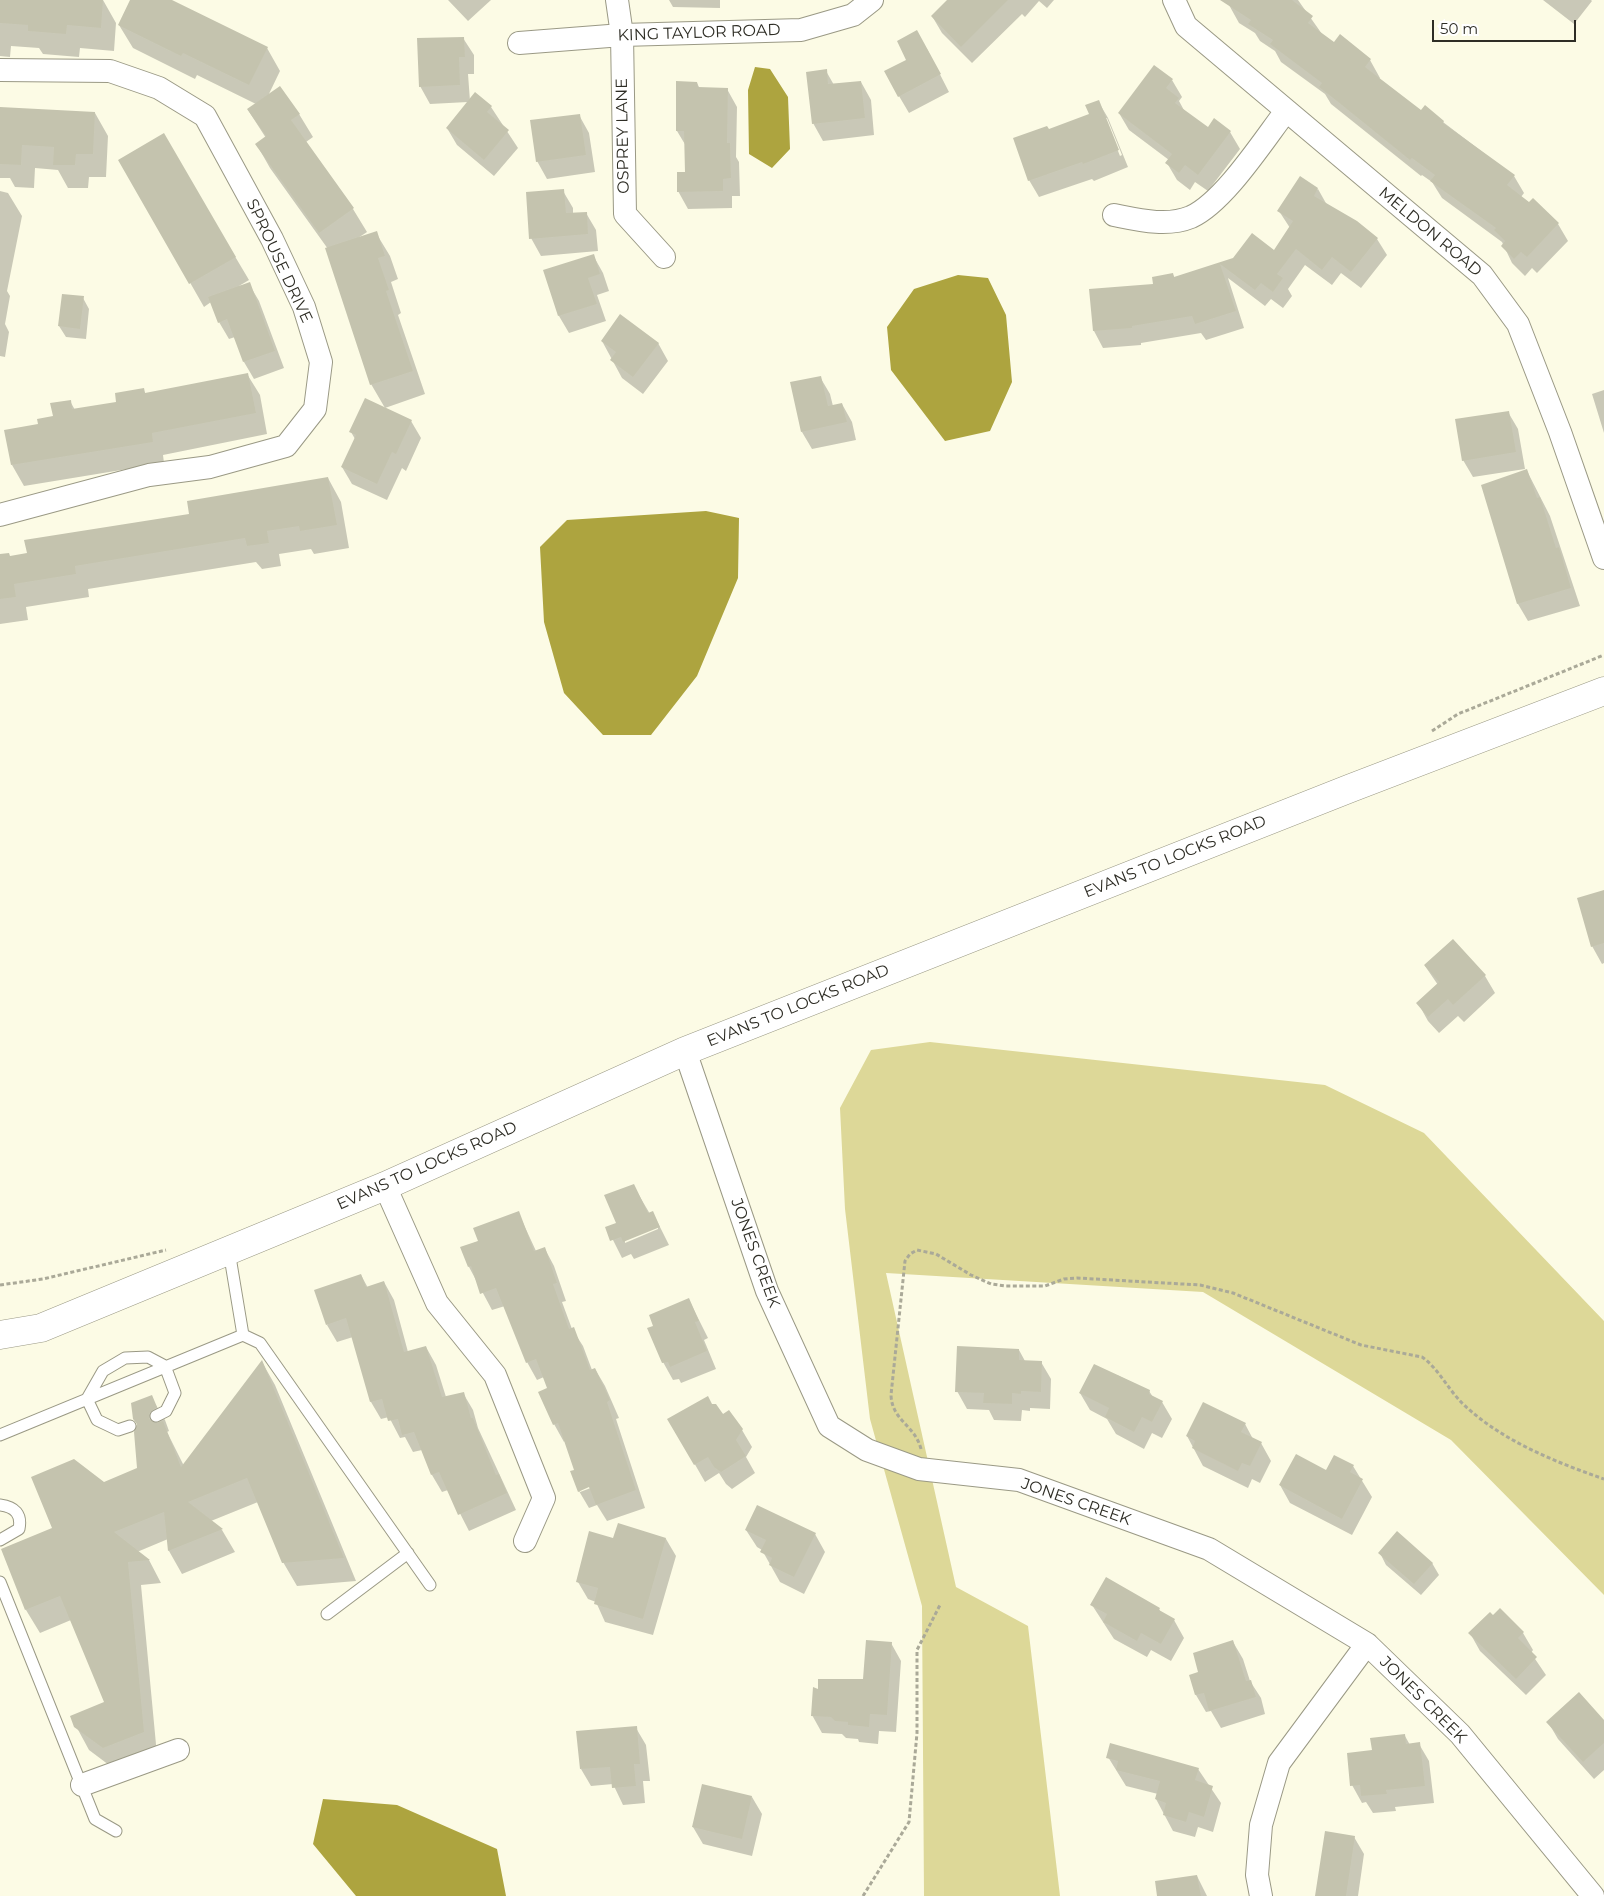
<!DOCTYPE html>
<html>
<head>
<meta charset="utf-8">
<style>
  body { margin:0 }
  #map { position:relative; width:1604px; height:1896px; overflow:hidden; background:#fcfbe5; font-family:Montserrat,sans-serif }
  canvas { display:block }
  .scale { position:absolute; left:1432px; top:20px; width:144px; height:22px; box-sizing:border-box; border:2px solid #2e2d25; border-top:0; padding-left:6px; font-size:15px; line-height:18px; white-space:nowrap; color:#2e2d25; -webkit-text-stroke:4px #fff; paint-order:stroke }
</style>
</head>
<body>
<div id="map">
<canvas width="1604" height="1896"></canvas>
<div class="scale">50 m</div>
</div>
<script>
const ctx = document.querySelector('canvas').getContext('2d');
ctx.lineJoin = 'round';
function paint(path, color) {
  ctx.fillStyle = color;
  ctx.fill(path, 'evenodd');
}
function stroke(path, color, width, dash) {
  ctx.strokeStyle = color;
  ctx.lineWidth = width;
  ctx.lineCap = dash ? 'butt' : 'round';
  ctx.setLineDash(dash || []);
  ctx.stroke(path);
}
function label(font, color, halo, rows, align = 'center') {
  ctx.font = font + ' Montserrat,sans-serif';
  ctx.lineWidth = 4.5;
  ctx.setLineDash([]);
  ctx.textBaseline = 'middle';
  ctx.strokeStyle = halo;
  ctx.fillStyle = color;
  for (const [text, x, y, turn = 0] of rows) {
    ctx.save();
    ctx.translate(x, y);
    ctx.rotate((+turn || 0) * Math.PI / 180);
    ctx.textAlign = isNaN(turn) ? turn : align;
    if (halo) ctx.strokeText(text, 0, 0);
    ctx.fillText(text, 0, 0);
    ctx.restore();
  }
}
paint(new Path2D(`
  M930,1042l395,43 99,48 180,188v274l-153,-155 -248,-148 -317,-19 70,314 72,39 32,270h-136l-2,-290 -52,-187 -25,-210 -5,-101 31,-58z`), '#ddd898');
paint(new Path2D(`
  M755,67l15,2 18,28 2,52 -18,19 -23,-14 -1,-64z
  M958,275l30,3 18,37 6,67 -22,49 -45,10 -54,-71 -4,-43 27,-38z
  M706,511l33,7 -1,60 -41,98 -46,59h-48l-39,-42 -20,-71 -4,-75 27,-27z
  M323,1799l74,6 100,44 9,47h-150l-43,-52z`), '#ada43f');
paint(new Path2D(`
  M0,0h103l13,23 -2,28 -34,-3 -1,9 -36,-3 -4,-6 -28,-2 -1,11 -10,-1z
  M131,0h38l98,48 13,23 -12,25 31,18 14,23 -7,5 47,67 14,23 -9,6 18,-5 14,23 8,23 -7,3 10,31 -3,2 27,79 -40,14 -14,-24 -43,-135 -58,-81 -13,-23 9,-7 -18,-28 8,-6 -59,-29 -2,4 -62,-31 -14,-23z
  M448,0h43l-23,21z
  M669,0h51v8l-47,-1z
  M956,0h98l-7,8 -8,-7 -14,16 -3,-3 -50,49 -30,-30 -10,-17z
  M1233,0h65l24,34 12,10 6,-8 30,24 10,18 -1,1 42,33 22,10 71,54 10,17 -3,4 8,6 4,-4 25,25 10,17 -31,32 -5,-5 -7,8 -13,-13 -10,-21 -60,-44 -10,-16 -10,-7 -1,1 -90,-72 -6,-10 -44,-32 -6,-11 -15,-10 -5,-8 -16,-10 -10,-18z
  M1543,0h48l1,1 -18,23z
  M463,38l11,17v19h-6l2,27 21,6 27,41 -24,28 -37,-31 -10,-17 21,-26 -38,2 -10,-18z
  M927,49l22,43 -40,21 -10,-17z
  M826,71l8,14 27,-3 10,18 3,35 -51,6 -10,-18z
  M1172,80l10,17 -3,4 6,11 23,17 22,3 10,17 -32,42 -13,-9 -5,8 -13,-10 -10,-17 2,-3 -40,-30 -10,-17z
  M697,83l3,6h27l10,18 -1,50 3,5 1,34h-8v12l-44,1 -10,-18 8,-18v-27l-9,-15z
  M1098,101l10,17 20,49 -34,14 -2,-2 -53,18 -10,-17 20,-49 41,-16zM1105,118h2l15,37 -2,1z
  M0,109l95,4 13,23 -2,41h-17l-1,11h-20l-10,-18 -23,-2 -1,20 -19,-1 -5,-9h-10z
  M579,115l10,18 6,39 -48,7 -10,-18z
  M163,135l86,145 -10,6 10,-2 10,17 25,67 -30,11 -10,-17 -9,-25 -6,2 -10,-17 -8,-20 -7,5 -84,-147z
  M1318,189l9,16 50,34 10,16 -26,33 -20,-15 -9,12 -27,-20 -17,24 4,7 -9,12 -12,-9 -6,7 -37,-28 16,50 -38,12 -5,-7 -60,10v2l-38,3 -9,-17 -3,-41 64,-5 18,-10 2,3 58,-19 41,-7 16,-24 -11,-17z
  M0,191l8,2 14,23 -15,75 3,5 -5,28 4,8 -4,25 -5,-1z
  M563,191l10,17v6l13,-1 10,17 2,21 -57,5 -10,-18z
  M593,255l10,18 6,18 -12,4 9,26 -37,12 -10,-17 -14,-45z
  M83,298l6,11 -3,30 -20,-2 -7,-11z
  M602,341l56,2 10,18 -25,33 -21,-16z
  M247,374l13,21 7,39 -104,21 1,8 -140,23 -12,-21 27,-39 15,-9 16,-16 5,9 43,-7 25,-13 3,4z
  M820,377l10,17 3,12 9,-2 10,18 4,18 -44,9 -10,-17z
  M1604,390v43l-12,-39z
  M1508,412l10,17 7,40 -52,8 -10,-17z
  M411,421l10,17 -15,33 -4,-3 -15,32 -35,-16 -10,-17 13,-28 -4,-7z
  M1527,471l23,45 30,90 -52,15 -10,-17 -35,-118z
  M328,478l13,24 8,46 -35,6 -3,-5 -32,5 2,12 -19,3 -6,-7 -168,27 1,8 -63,10 2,13 -28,4v-66l28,-4 162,-39z
  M1604,892v71l-2,1 -10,-18z
  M1453,940l32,36 10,17 -31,29 -6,-6 -19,17 -11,-12 -10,-18 20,-18 -13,-19z
  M633,1185l17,29 3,-1 16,32 -35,14 -3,-5 -9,4 -15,-30 10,-4zM658,1226v3l-33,14v-3z
  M518,1212l18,39 9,-2 9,17 12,35 -4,1 10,27 11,17 9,24 3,-1 10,17 14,32 -3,1 29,89 -38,13 -10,-16 -8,3 -10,-17 -3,-21 -11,-29 -1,1 -10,-18 -6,-35 -4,-12 -7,3 -10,-18 -22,-56 -13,4 -23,-43 -8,-19 18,-7zM595,1484l1,2 -16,6v-3z
  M361,1275l7,13 16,-6 10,18 14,52 18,-5 10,18 10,32 17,-4 10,17 5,18 38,82 -47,21 -21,-41 -6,2 -10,-17 -10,-25 -9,2 -8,-15 -5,1 -11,-21 -8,2 -10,-17 -18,-65 -16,5 -10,-17z
  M689,1300l19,38 -4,2 12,29 -35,14 -2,-4 -6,1 -10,-18 -8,-36z
  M1019,1350l6,11 16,1 10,17 -1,30 -20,-1v3l-8,-1 -1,11 -27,-1 -5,-10 -22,-1 -10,-18z
  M262,1362l13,23 81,196 -59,5 -14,-24 -25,-60 -47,19 11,9 13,22 -53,22 -13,-23 -1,-12 -31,13 12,8 12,23 -20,2 16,170 -40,16 -28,-21 -13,-24 30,-23 -35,-83 -31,13 -14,-23 -24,-60 51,-21 51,-46 34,-14v-43l-4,-7 17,-22 14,23 4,11 -2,1 17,34z
  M1117,1375l32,16 4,6 9,5 10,17 -10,19 -10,-5 -8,16 -28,-15 -9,-15 -17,-9 -10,-17z
  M712,1405l30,25 10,17 -6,10 9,16 -23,16 -6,-5 -7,-11 -14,9 -36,-63z
  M1245,1424l8,15 8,4 10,18 -11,22 -8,-4 -4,9 -45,-22 -16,-30z
  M1353,1466l19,31 -20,38 -62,-32 -10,-18z
  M746,1530l69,4 10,18 -21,42 -24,-12 -18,-32 -5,-3z
  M666,1539l10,17 -23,79 -48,-13 -9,-20 -8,-3 -10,-17 36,-42z
  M1380,1553l52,10 7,12 -18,20 -35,-30z
  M1092,1605l67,4 3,5 12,6 10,18 -13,23 -20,-11 -4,7 -33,-18z
  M1500,1610l23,23 10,17 -2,3 15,22 -20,20 -46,-44 -10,-18z
  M1233,1642l10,17 7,22 11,17 4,16 -44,14 -10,-17 -5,1 -10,-17 -5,-20 9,-2z
  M891,1643l10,18 -5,71 -17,-1 -1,13 -19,-2 -1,-3 -12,-1 -4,-4 -20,-1 -10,-18 7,-24 45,-11z
  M1548,1722h56v48l-10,9 -36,-40z
  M636,1728l10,17 4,36h-7l2,22 -22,2 -10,-21 -22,2 -10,-17z
  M1405,1736l5,9 9,-1 10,17 5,42 -39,4 1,4 -23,2 -7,-11 -4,1 -10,-18 21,-34z
  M1108,1757l90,12 23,34 -8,29 -15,-5 -3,10 -22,-6 -17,-32 2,-5 -32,-8z
  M752,1797l10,17 -10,42 -49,-12 -10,-17z
  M1354,1837l10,17 -6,42h-41z
  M1197,1876l10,20h-49z`), '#0003');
paint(new Path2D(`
  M0,0h103l-2,28 -34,-3 -1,9 -38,-3v-6l-28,-2z
  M130,0h42l96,47 -19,38 -66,-32 -2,3 -63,-31z
  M947,0h61l-47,47 -30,-31z
  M1220,0h72l21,16 -5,7 26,19 6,-8 31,25 -6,8 56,43 4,-5 19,16 -1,2 72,52 -8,10 22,17 4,-4 26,25 -32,34 -6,-5 -7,7 -13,-13 4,-5 -11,-11 2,-2 -66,-47 5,-6 -23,-17 -2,2 -73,-59 -18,-14 3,-4 -52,-39 3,-4 -25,-16 3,-4z
  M917,30l24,44 -43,23 -14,-26 22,-11 -9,-19z
  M464,37l1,20h-6l1,28 -41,2 -2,-49z
  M1154,65l19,14 -7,9 13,10 -4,5 33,24 6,-9 17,13 -33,44 -13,-10 -6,8 -14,-10 7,-9 -54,-41z
  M827,69l1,15 33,-3 4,37 -53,6 -6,-52z
  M676,81l21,1 1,5 30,1 -1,55h3l1,35 -8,1v12l-46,1v-20h8l-1,-41h-8z
  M280,86l20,28 -9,6 63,88 -35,25 -64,-89 11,-8 -19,-27z
  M475,92l17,14 -5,6 22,18 -25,30 -38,-32z
  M1099,100l20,50 -36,14 -1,-2 -54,19 -15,-43 34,-12 2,3 40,-15 -4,-9z
  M0,107l95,5 -2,42h-17l-1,11h-22l1,-18 -32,-2 -1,20 -21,-1z
  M580,114l6,41 -50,7 -6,-42z
  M164,133l72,124 -47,27 -71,-124z
  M1300,176l18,12 -4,8 43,25 21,17 -27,34 -19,-15 -10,13 -26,-21 -19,25 6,4 -10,14 -12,-9 -6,7 -35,-26 16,47 -41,13 -3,-8 -60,10v2l-39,3 -4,-42 64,-5 -1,-7 21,-4 1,4 59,-19 19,-25 22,17 19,-29 -16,-10z
  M564,189l2,24 21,-1 1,22 -59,5 -3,-47z
  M377,231l8,25 -7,2 11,32 -3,1 27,80 -43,14 -45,-137z
  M594,254l6,20 -12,4 9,26 -39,12 -15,-46z
  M250,282l25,69 -32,11 -16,-43 -9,4 -10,-26z
  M62,294l22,2 -4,33 -22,-3z
  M620,314l39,29 -26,34 -23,-17 6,-8 -15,-11z
  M248,373l8,40 -104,20 1,9 -142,23 -7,-35 34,-6 -1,-5 16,-3 -3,-13 21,-3 1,9 44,-7 -1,-9 29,-5 1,5z
  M821,376l7,30 14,-3 5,19 -46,10 -11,-50z
  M365,398l47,22 -16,34 -4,-2 -15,32 -36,-17 15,-32 -7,-3z
  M1509,411l7,41 -54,9 -7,-42z
  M1527,469l10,29 3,-1 16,51 3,-1 12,41 -54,16 -36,-119z
  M328,477l9,48 -37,6 -1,-5 -32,5 2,12 -22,3 -2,-8 -170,28 1,8 -62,10 2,13 -16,2v-45l9,-1 1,3 17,-3 -3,-13 165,-26 -2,-13z
  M1604,890v53l-13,4 -14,-49z
  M1453,939l33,36 -33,30 -5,-6 -20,18 -12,-14 23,-21 -15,-17z
  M634,1184l14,29 5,-2 7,16 -37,15 -2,-5 -11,4 -5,-14 11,-4 -12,-28z
  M519,1211l15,40 11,-4 12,36 -4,1 16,45 5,-2 16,43 5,-2 15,32 -3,2 29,88 -40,15 -7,-18 -11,5 -8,-21 4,-1 -16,-47 -5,2 -15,-33 9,-4 -11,-29 -10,4 -30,-75 -16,6 -9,-28 -3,1 -8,-20 18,-6 -5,-13z
  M361,1274l5,13 18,-6 20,71 22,-6 16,51 22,-5 7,26h2l23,57 3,-1 8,19 -49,22 -19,-43 -8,3 -17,-43 -12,3 -4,-16 -10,2 -6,-22 -12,3 -24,-84 -20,7 -12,-35z
  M689,1298l10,23 -4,1 12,29 -37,16 -2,-5 -6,1 -15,-35 6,-2 -4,-11z
  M957,1346l62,3v11l23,1 -1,31 -20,-1v3l-9,-1v11l-29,-1 1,-10 -29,-1z
  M262,1360l82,198 -62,5 -35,-85 -59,24 35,27 -55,22 -4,-39 -50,20 36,28 -22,2 16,170 -41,16 -29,-21 -4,-11 34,-14 -44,-106 -35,14 -24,-61 51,-21 -21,-51 43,-18 30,23 33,-14 -3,-36 3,-8 -4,-5 -2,-16 21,-8 5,12 -7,5 -1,7 6,4 8,-2 18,46z
  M1094,1364l56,26 -1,4 14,7 -11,21 -10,-5 -8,15 -29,-15 4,-9 -30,-15z
  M708,1396l4,8h4l7,10 6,-4 14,19 -7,11 10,16 -25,16 -7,-5 -6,-10 -14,8 -27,-46z
  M1203,1402l43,21 -5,9 21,10 -12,24 -8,-3 -4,8 -46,-23 3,-7 -9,-5z
  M1296,1454l30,16 8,-15 20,10 -4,7 13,7 -21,40 -63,-34z
  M757,1505l59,28 -22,44 -25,-12 3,-7 -12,-6 6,-12 -21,-10z
  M618,1523l48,15 -23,81 -49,-15 4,-16 -22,-6 13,-51 24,7z
  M1397,1531l36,32 -19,21 -36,-31z
  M1106,1577l54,31 -1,2 16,9 -14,25 -20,-11 -4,8 -34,-19 4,-8 -17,-9z
  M1500,1608l24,24 -6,6 19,19 -21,22 -48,-46 22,-21 3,3z
  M866,1640l26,2 -5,73 -17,-1 -1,13 -21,-2v-3l-13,-1 -4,-4 -20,-1 2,-29 5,2v-10h45z
  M1233,1640l13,41 5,-1 5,17 -47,14 -5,-18 -9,2 -6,-20 9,-3 -5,-19z
  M1579,1692l25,28v23l-21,19 -37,-40z
  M637,1726l3,38h-6l2,22 -24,2 -2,-21 -30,2 -4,-38z
  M1405,1734l1,10 14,-2 5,44 -39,4 1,4 -26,2 -1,-11 -10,1 -3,-33 25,-3 -2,-12z
  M1110,1743l89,25 -4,12 18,6 -9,31 -15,-5 -3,10 -23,-7 3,-12 -11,-4 5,-18 -44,-11 2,-9 -12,-3z
  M702,1784l50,12 -10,43 -50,-12z
  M1325,1831l30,5 -9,60h-31z
  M1197,1875l4,21h-44l-2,-15z`), '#c4c3ae');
const service = new Path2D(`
  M243,1335l17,8 170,242
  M130,1426l-12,4 -21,-10 -10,-21 16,-28 22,-13 23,-1 17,9 10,27 -9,18 -10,5
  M0,1435l243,-100 -14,-84
  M0,1505c15,2 22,9 19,24l-19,11
  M0,1582l95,237 21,12
  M327,1614l81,-61`);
const minor = new Path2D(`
  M617,0l5,35 3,179 39,43
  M1174,0l12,26 296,249 36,49 42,108 44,126
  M519,43l103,-8 179,-5 52,-15 19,-15
  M0,70l110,1 49,17 46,28 67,123 32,68 17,55 -6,47 -29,37 -76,21 -61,8 -149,40
  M1114,215c25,5 53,12 77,2 33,-15 72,-76 95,-106
  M685,1051l82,240 62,135 38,24 52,19 100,11 190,69 158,95 93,90 133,162
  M385,1186l52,117 58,72 49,123 -19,43
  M82,1785l96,-35
  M1261,1896l-4,-21 4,-50 18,-62 88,-119`);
const tertiary = new Path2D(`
  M0,1335l41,-7 344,-142 300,-135 666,-263 253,-97`);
stroke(service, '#9a9985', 13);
stroke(minor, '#9a9985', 24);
stroke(tertiary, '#9a9985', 29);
stroke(new Path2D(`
  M1432,731l26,-17 146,-59
  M0,1285l43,-6 123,-29
  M921,1449c-6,-24 -29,-28 -30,-54l14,-134 5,-7 7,-4 19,4 35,21 20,9 15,2h39l19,-7 13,-1 123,7 33,8 128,52 61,12c16,11 26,32 40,46 38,37 93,59 142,76
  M863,1896l46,-74 8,-89v-83l23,-45`), '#aaa998', 3, [4, 2.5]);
stroke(service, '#fff', 11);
stroke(minor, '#fff', 22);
stroke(tertiary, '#fff', 28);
label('16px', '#2e2d25', '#fff', [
  ["KING TAYLOR ROAD",699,33,-2],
  ["OSPREY LANE",623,136,-91],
  ["MELDON ROAD",1430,232,40],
  ["SPROUSE DRIVE",279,261,65],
  ["EVANS TO LOCKS ROAD",1175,857,-22],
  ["EVANS TO LOCKS ROAD",798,1006,-22],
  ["EVANS TO LOCKS ROAD",427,1166,-24],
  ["JONES CREEK",755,1253,70],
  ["JONES CREEK",1076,1502,19],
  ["JONES CREEK",1423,1700,45]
]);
</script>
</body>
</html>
